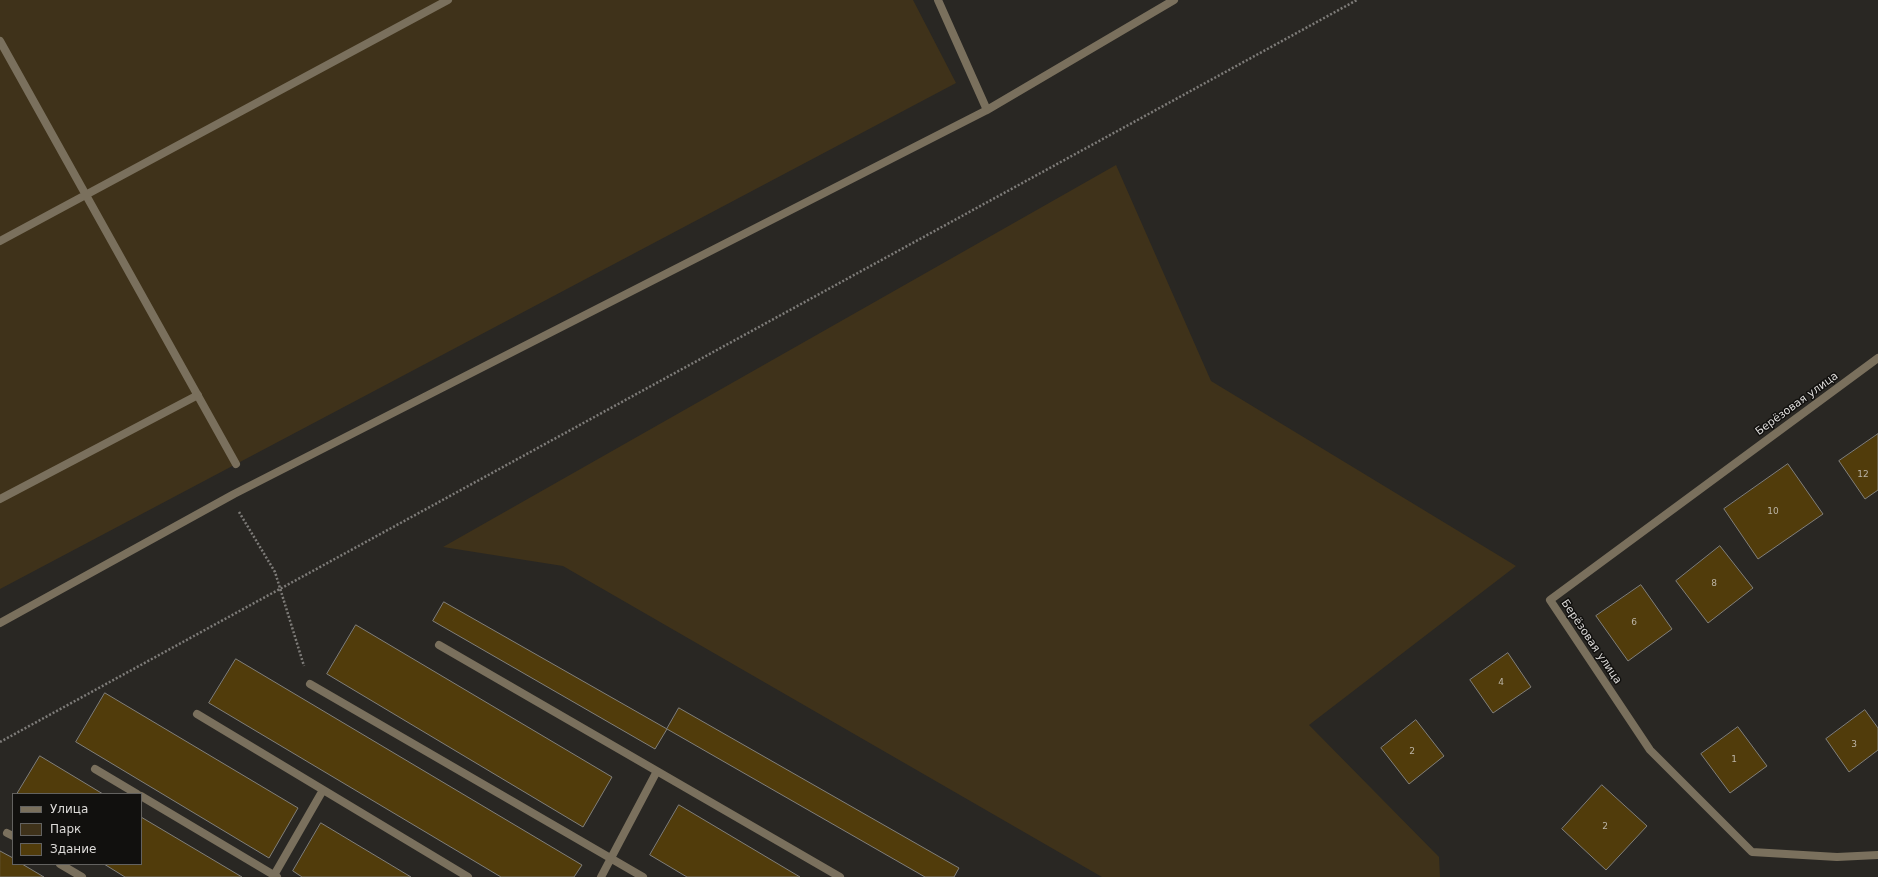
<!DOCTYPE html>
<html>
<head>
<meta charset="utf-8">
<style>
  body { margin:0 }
  #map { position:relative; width:1878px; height:877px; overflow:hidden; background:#292723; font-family:"DejaVu Sans",sans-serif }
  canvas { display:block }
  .legend { position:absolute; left:12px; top:793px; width:130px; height:72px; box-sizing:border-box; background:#11100e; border:1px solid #636260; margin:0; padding:5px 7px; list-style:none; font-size:12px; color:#dedcda }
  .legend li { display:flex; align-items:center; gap:8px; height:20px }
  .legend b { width:20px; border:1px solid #636260 }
</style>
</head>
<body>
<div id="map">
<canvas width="1878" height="877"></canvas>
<ul class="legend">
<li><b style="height:5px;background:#7a705d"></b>Улица</li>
<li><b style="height:11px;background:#3f321a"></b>Парк</li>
<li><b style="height:11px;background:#513c0b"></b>Здание</li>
</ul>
</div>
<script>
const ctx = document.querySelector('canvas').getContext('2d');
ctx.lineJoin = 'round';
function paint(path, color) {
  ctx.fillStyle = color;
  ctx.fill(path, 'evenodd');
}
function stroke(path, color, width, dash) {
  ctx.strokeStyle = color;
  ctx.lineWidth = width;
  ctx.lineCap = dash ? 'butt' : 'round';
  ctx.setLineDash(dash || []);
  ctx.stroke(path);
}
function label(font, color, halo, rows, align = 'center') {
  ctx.font = font + ' "DejaVu Sans",sans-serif';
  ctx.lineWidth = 3;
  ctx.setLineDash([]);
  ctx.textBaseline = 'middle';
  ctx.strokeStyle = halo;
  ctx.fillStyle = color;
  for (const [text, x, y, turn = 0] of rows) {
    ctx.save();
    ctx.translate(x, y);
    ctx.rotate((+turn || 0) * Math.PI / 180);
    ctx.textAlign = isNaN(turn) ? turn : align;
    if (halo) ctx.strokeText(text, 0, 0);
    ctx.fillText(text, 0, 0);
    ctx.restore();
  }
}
paint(new Path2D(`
  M0,0h913l43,83 -956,506z
  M1116,165l95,216 305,185 -207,159 130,132 1,20h-338l-539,-311 -120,-19z`), '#3f321a');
const building = new Path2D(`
  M1878,434v56l-13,9 -26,-38z
  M1788,464l35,50 -65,45 -34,-50z
  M1720,546l33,42 -45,35 -32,-42z
  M1641,585l31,44 -44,32 -32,-45z
  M444,602l223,127 -12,20 -222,-128z
  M356,625l256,152 -29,50 -256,-153z
  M1508,653l23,34 -38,26 -23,-33z
  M236,659l346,206 -8,12h-73l-292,-174z
  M105,693l193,115 -29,50 -193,-116z
  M679,708l280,160 -5,9h-29l-258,-148z
  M1865,710l13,18v22l-29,22 -23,-33z
  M1416,720l28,36 -35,28 -28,-36z
  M1738,727l29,39 -37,27 -29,-39z
  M40,756l63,38h-86z
  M1602,785l45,41 -41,44 -44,-41z
  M679,805l121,72h-113l-37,-22z
  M141,817l101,60h-117l-21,-13h37z
  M321,823l90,54h-109l-9,-6z
  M0,851l13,7v6h9l22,13h-44z`);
paint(building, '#513c0b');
stroke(building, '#817f7a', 1);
stroke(new Path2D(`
  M239,512l36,60 29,94
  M0,742l1357,-742`), '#7e7c79', 2.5, [2, 2]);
stroke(new Path2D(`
  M938,0l49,110
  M0,41l236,423
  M0,241l448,-241
  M0,499l198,-104
  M0,623l234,-129 753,-384 187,-110
  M439,645l401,232
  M310,684l333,193
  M197,714l271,163
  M95,769l42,25
  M141,796l136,81
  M7,833l6,3
  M60,864l22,13
  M273,877l50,-87
  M601,877l56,-106`), '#7a705d', 8);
stroke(new Path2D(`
  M1878,358l-328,242 100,150 102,102 85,5 41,-2`), '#7a705d', 8);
label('9px', '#bbb4a6', null, [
  ["12",1863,475],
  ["10",1773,512],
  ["8",1714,584],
  ["6",1634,623],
  ["4",1501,683],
  ["3",1854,745],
  ["2",1412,752],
  ["1",1734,760],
  ["2",1605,827]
]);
label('11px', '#dedcda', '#11100e', [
  ["Берёзовая улица",1797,404,-36],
  ["Берёзовая улица",1591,642,56]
]);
</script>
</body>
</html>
